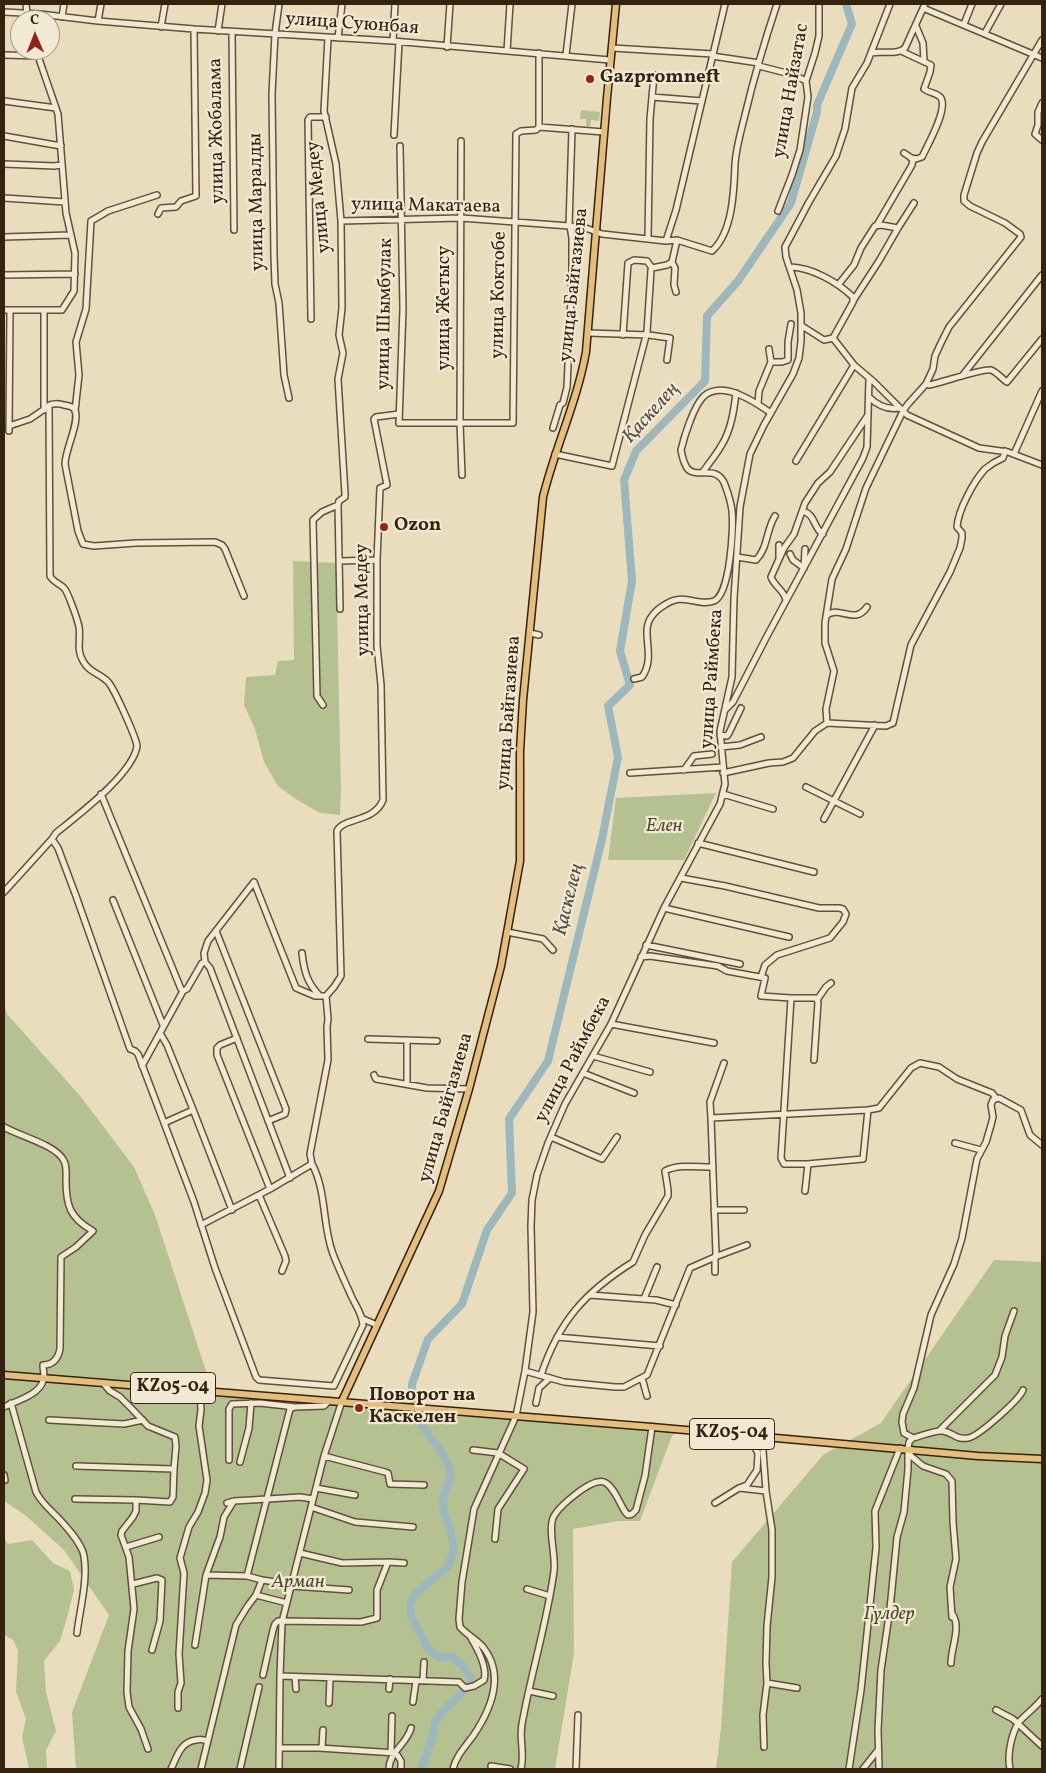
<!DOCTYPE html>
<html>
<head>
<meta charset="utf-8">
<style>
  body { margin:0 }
  #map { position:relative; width:1046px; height:1773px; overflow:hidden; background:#e9ddbd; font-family:Vollkorn,serif }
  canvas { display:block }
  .frame { position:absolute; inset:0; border:5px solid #34220f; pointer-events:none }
  .north { position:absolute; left:10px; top:10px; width:50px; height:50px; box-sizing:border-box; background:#f1e9d4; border:1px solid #a59985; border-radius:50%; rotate:359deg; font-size:14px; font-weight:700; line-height:20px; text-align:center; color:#34220f }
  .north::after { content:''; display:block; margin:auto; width:18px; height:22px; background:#8f2418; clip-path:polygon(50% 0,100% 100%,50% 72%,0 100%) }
</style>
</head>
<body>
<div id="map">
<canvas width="1046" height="1773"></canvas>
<div class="frame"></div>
<div class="north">С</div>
</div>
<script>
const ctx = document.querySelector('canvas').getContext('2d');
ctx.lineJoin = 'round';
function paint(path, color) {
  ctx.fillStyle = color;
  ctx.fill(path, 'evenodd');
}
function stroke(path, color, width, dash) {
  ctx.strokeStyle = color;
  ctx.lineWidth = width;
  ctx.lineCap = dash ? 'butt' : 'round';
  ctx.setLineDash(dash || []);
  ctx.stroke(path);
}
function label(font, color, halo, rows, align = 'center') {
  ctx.font = font + ' Vollkorn,serif';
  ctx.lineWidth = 4.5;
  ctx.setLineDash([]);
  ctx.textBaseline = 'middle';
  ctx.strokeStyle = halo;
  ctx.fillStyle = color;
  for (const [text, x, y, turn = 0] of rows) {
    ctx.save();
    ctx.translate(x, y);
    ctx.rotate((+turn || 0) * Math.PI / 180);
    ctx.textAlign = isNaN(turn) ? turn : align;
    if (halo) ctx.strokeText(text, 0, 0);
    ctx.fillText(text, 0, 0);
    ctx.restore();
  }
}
paint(new Path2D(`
  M581,110l19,2 -1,9 -8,-1 -1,7 -4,-1v-7h-6z
  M293,561l43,2 5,228 -1,24 -20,-2 -26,-15 -16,-12 -14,-24 -9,-33 -11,-24 2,-28 29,-2 3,-14 16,-1z
  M716,793l-32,67h-76l8,-62z
  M4,1003l3,11 74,83 53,70 21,48 50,153 11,24 461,37 -6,9 -31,83h-22l-45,8 1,124 -19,116h-479l-4,-57 37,-97 -45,-65 -39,-35 -21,-14z
  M994,1260l48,2v507h-326l5,-41 11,-166 91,-107 58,-32z
  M4,1538l4,6 24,-4 21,23 17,8 4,19 -6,24 -8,27 -16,20 2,31 10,39 -10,19 1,19h-18l-7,-32 4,-18 -10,-27 2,-42 -5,-10 -9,-5z`), '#b6c192');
stroke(new Path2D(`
  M421,1769l11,-30 3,-17 8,-11 27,-26v-9l-8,-11 -9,-8h-14l-11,-8 -17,-33 -1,-11 4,-10 35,-30 5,-18 -4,-18 -6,-15 -1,-11 1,-9 6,-15v-12l-9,-15 -25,-34 -3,-15 -1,-19 16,-45 34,-35 25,-74 25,-37 -3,-74 39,-58 54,-222 16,-82 -10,-51 22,-21 -10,-34 12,-70 -8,-101 12,-29 69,-70 2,-65 31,-35 53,-78 26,-91v-7l35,-81 -6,-20`), '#9db8bc', 8);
const minor = new Path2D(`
  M26,4l1,10
  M279,4l-4,30 -3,60 2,162 1,28 4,19 5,72 5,23
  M923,8l119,50
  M4,12l36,2 58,7 96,8 199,12 217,19
  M62,17l2,-13
  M98,21l3,-17
  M964,24l8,-20
  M916,26l7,17 1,18
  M161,27l4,-23
  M218,31l4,-27
  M232,32l2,198
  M985,33l16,-29
  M328,38l-4,73 12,53 5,57 1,87 -3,27 4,18 -5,26 7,115v3l-6,4 -1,4 2,104
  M338,38l4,-34
  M1042,40l-60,102 -5,11 -13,42v6l6,5 35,17 15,11 1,3 -72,90 -9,18 -5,11 -2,13 -7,15 3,1c12,-2 54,-17 62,-15 6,2 11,9 16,12l35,-43
  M393,41l2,-37
  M447,47l3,-43
  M612,48l101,6
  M507,51l3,-47
  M901,51l30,14 -1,7 -6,17c5,4 14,4 17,9 7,12 -14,48 -19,59l-6,2 -5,-1
  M539,53v74
  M871,53c11,-3 25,3 34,-5l20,-44
  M4,55l35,1
  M566,55l6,-51
  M712,56l47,7
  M759,66l35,9 12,6
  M652,97l50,4
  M4,101l52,7
  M1042,103l-4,9v13l-3,9 7,6
  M394,135l5,-93
  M4,136l57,10
  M461,141l-1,282 2,52
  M400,146l3,163 -4,114h114l3,-289 5,-3 15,-1 3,-3 65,5
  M4,164l51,2 7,-2
  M4,198l61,4
  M778,211l14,-36 8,-25 8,-53 -2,-16 9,-28 4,-17v-32
  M158,214l3,-6 15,-1 5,-6 15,-5 -2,-167
  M341,221l120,-3 122,9 19,7 64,7 11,-1 35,11c21,-19 22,-61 23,-87 1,-16 6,-33 10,-49 9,-38 20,-75 32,-111
  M877,225l35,-60 1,-6 -9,-6
  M569,226l3,-97
  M4,237l66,-2
  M648,238l2,-119 4,-44
  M666,241l10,-31 49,-206
  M791,267c22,1 46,15 62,30v5l-20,36 21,27 20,17 33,33 72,33 29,4 34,13
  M652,268l15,-3 5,-3
  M4,275l71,-1
  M838,285l16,-20 7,-17 14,-22 6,-1 17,3 16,-25
  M676,292l-2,-7 1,-17 -3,-6 5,-22
  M853,301l26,-40 19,-33
  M4,310h58l12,-19 1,-38 -9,-40 -8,-99 -22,-64
  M311,319l-3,-199 2,-3h16
  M802,326l22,14 9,-2
  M588,333l61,2 21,3 -3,22
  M623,335l5,-72 6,-3 13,1 5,7
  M771,362h11l6,-2v-18l3,-18
  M962,376l80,-101
  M869,397c8,8 18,13 30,11
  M758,404l1,-13 12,-29 -2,-13
  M44,410v-100
  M75,411l4,-36 -3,-33 10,-33 5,-88 17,-10 49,-16
  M9,426l21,-7 16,-11
  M553,428l7,-23 3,-2 4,-16 5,-110v-39l-2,-12
  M9,431l1,-121
  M555,454l57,12 35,-134 4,-62 1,-2
  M1014,454l28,-63
  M796,461l58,-96
  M703,472c6,-9 13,-17 18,-26 10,-15 13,-36 15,-53
  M803,511c13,4 10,17 20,23
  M790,554l3,6 11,8
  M737,557l19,3c12,-12 10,-30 19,-44
  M779,558v-13
  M339,561l38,-1
  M804,568l1,-19
  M786,600c-2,-10 -12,-14 -15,-23l13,-29 10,-14 11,-31 13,-20 12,-11 38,-57 1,-37
  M826,616c13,-12 28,10 41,-9
  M530,633l9,2
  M634,679l8,-2c15,-21 -3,-45 10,-61 4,-6 9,-9 14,-12 19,-12 31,3 48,-3 16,-6 20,-74 18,-90 -1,-9 -4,-18 -7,-26 -8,-22 -29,-5 -38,-17 -3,-5 -5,-12 -6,-18 3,-13 13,-45 23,-54 19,-16 51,6 67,17
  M323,705l-6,-9 -4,-176 9,-8 16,-7
  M725,710l8,-8 33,-64 97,-180 4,-11 1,-33
  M827,723l-1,-14 8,-38 -9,-28v-20l7,-44 14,-30 20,-61 37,-77 5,-7 18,-20
  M720,735l7,1 2,-3 12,-25
  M721,747l19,-2 21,-8
  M684,770l10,-14 18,-2
  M630,773l93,-6
  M723,773l46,-10 14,-1 10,-4 22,-27 12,-8 59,3 7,-3 18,-78 39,-73 10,-24 2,-10v-5l-5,-6c1,-17 17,-46 28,-58 6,-5 11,-8 18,-11l2,-7
  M806,787l54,27
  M101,794l80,195 2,2 4,-2 15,-26 3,-1 5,6 80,210
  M723,794l50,15
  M824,819l51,-94
  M52,839l4,-6c22,-18 77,-59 81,-87 -1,-9 -22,-55 -28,-63 -7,-9 -20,-10 -26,-22 -7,-11 -2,-22 -4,-34 -1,-6 -11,-35 -15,-39 -5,-5 -11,-6 -14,-12l-1,-171c6,-2 10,-2 15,0 4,1 9,1 11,5 5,12 -10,40 -10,54l13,67 5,13 11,2 42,-3 79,-1 7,3 3,4 19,47
  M698,843l116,29
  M681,878l44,8 94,22h20l4,1 3,5 -3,8 -13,16 -53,17 -12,10 -4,12
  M4,892l48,-53 6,9 18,48 54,153 5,2 3,3 56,148 21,66 41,109 3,3 75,6 29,-61c-1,-13 -9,-21 -13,-32 -6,-13 -12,-26 -17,-39 -11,-29 -6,-62 -21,-90l-42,25 -69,36
  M113,900l50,125
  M664,908l125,29
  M216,931l70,178 -1,5 -17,7
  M507,932l36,7 10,11
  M646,945l94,19
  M302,953c2,18 5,30 18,43
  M641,957l9,-1 68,10 9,5 38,7 -4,18 30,2 -10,160 3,6h23l56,-5 5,-49
  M205,962l-1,-9 4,-12 46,-59 42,106 19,8h11
  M791,998h25l2,4 -4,58
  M817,1000l9,-13 5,-4
  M611,1024l103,19
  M160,1033l23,-42
  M237,1038l-17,7 -3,3v7l53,134
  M368,1039l69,2
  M593,1056l57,16
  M142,1066l18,-33 7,12 27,67 38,98
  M583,1073l51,20
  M374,1075l2,4 51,9 42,1
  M407,1084v-44
  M711,1118l-1,-16 14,-39
  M164,1123l29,-13
  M4,1127c15,9 53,18 60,34 3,5 2,13 2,19 0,26 4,38 27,51l-17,16 -15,10 -1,92c-2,10 -7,16 -17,16 0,5 2,11 0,16 -4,14 -27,20 -39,26
  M551,1137l51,22 15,-22
  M955,1143l26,7
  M312,1164l-2,-10 18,-94 -1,-33 1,-8 -2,-23 8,-9 7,-11 -4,-145c6,-14 37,-8 46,-31l-2,-115 -4,-39v-86l3,-72 7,-3 -13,-66 2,-2 23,-3
  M805,1191l3,-27
  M259,1195l26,61 1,5 -4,10
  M714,1210h30
  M715,1272v-15l32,-12
  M590,1295l66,5 20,5
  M644,1299l13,-32
  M363,1319l14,6
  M557,1337l103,9
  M525,1371l39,11 51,5h9l23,-12 43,-107 25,-11 1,-3 -5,-136 157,-8 11,-2 32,-40 9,-5 19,4 18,12 35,14 4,5
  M541,1375c18,-54 44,-83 92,-113l12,-27 23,-39v-6l-3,-19c13,-7 33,-4 47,-4
  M642,1378l5,18
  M1023,1390c-3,9 -45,47 -55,48 -12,2 -14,-5 -25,-7 -9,-1 -21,5 -30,7l-9,-5 -2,-11 1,-8 11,-26 17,-73 23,-51 8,-26 15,-79 9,-17 5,-17 2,-8 -2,-12 2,-5 6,-2 22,12 9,25 12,10
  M11,1403l25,89c6,12 16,19 25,29 8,9 21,23 23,35 4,25 -4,52 -7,77
  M536,1403l3,-15 11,-10
  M49,1420l75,4 19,-4
  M939,1431l56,-56 7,-18 3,-21 9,-25
  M762,1437l4,54
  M473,1450l25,3 26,16 -26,40 -3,30
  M909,1451l2,5 12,10 23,8 6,7 1,41 3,37 -6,28 2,30
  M324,1456l61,16 3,1 2,11 34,1
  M229,1460v-51l3,-5 28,-1 35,4
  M240,1462l9,-34 2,-25
  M76,1466l98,3 2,-23 -1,-9 -27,-11 -16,-17 -12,-12 -10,-6 -7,-8
  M4,1475l1,5
  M316,1488l39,7
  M739,1488l27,3 6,39v47l-5,49 -1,37 1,20 30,5
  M75,1499l61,1v11l-3,6 -11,14 -1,4 8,22 4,41 1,11 -6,42 -1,41 2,15 12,22 7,20
  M136,1500l34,2 3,-5 1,-28
  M227,1503l7,-2
  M715,1503l24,-15 8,-3 10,-15 1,-17 -10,-18
  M311,1507l44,15 58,5
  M126,1547l33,-10
  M388,1562l16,1
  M206,1575l14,-38 4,-20 10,-16 50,-3 16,-1 13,2
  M247,1576l15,4 -6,15
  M262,1580l20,3
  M133,1584l24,-6 5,2 -2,41 -8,29
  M292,1586l57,4
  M527,1589l23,7
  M195,1645l11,-70 41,1 43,-167 5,-2 29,-1 5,-5
  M951,1663c0,-15 10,-35 2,-48
  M263,1675l10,-45 2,-6 3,-3 83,1 16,-4v-28l11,-28 -46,1 -42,-10
  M280,1676l179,6 6,6 9,-2 10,-6c4,-13 -7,-32 -13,-42
  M295,1677l1,12
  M423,1681l1,-19
  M389,1689l1,-10
  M529,1691l24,5
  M413,1702l3,-21
  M329,1703l1,-25
  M178,1708v-16l3,-9 -2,-29 5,-81 -4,-15 9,-31 9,-15 7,-19 2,-13 -8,-54 2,-16 -1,-20
  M996,1710l17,9 29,27
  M764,1747l-1,-32 4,-32
  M279,1748h40l77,5 5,8v8
  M322,1748l1,-18
  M391,1753l1,-37
  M491,1766l19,3
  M171,1769c6,-12 9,-27 25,-29 4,-1 7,-1 11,1
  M201,1769l35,-144 11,-18 9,-12 31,8
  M240,1769l19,-82
  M279,1769l1,-93 2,-54 42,-166 18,-55
  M389,1769c0,-17 18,-25 22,-41
  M453,1769c3,-13 12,-22 20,-33 17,-25 33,-60 10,-89 -7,-8 -16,-12 -23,-20l-1,-8 3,-37 12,-73 42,-93 9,-45 8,-59 -2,-86 1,-26 5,-25 11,-32 17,-39 46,-80 53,-116 56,-104 5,-20 -5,-53 12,-54 2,-79 6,-91 10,-53 14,-29 29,-51 6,-16 2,-17v-28l-4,-23 -11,-33 -1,-10 24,-45 27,-46 9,-27 7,-41 15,-25 23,-59
  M521,1769c4,-17 -2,-28 1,-45 9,-51 25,-101 32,-153 2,-16 -6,-39 -1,-53 5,-11 38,-40 51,-36 10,4 16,23 22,31l2,2 4,-1 4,-4 9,-34 7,-49
  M576,1769l2,-54
  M849,1769l12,-79 15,-142 -1,-37 25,-63
  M863,1769l15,-19
  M879,1769l-1,-39 3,-60 9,-61 7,-72 7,-25 4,-43v-20l1,-7 4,-4
  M1010,1769c-3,-13 1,-35 9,-47 7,-8 16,-14 23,-23`);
const major = new Path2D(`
  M4,1375l648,52 326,29 64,3
  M342,1401l97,-210 30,-102 32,-123 19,-105v-110l3,-51 20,-203c12,-49 34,-95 43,-145l21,-254 9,-94`);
stroke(minor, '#61513a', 8);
stroke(major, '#34220f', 9);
stroke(minor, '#f1e9d4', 5);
stroke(major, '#e4be7e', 6);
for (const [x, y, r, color] of [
  [590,79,5,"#8f2418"],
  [384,527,5,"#8f2418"],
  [359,1408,5,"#8f2418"]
]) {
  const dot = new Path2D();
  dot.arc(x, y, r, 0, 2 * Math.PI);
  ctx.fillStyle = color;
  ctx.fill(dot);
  stroke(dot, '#f1e9d4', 2);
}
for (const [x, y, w] of [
  [173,1388,85],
  [732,1434,85]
]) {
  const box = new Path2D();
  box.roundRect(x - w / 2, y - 15.5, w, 31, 4);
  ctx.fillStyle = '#f1e9d4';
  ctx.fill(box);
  stroke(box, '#34220f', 1);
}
label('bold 18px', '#34220f', null, [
  ["KZ05-04",173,1388],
  ["KZ05-04",732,1434]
]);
label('19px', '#34220f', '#f1e9d4', [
  ["улица Суюнбая",352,25,4],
  ["улица Найзатас",792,91,-80],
  ["улица Жобалама",218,131,-91],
  ["улица Медеу",320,197,-96],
  ["улица Маралды",258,202,-91],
  ["улица Макатаева",426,207,1],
  ["улица Байгазиева",575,285,-84],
  ["улица Коктобе",500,295,-89],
  ["улица Жетысу",446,308,-90],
  ["улица Шымбулак",386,314,-89],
  ["улица Медеу",364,600,-91],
  ["улица Раймбека",713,679,-86],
  ["улица Байгазиева",510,713,-86],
  ["улица Раймбека",574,1060,-62],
  ["улица Байгазиева",447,1108,-74]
]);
label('bold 19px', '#34220f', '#f1e9d4', [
  ["Gazpromneft",600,79],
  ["Ozon",394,527],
  ["Поворот на",369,1397],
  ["Каскелен",369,1419]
], 'left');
label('italic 19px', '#544a30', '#f1e9d4', [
  ["Елен",664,828],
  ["Арман",298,1584],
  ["Гүлдер",889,1616]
]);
label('italic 20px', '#544f43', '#f1e9d4', [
  ["Қаскелең",652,414,-48],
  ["Қаскелең",570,900,-76]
]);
</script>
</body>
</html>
